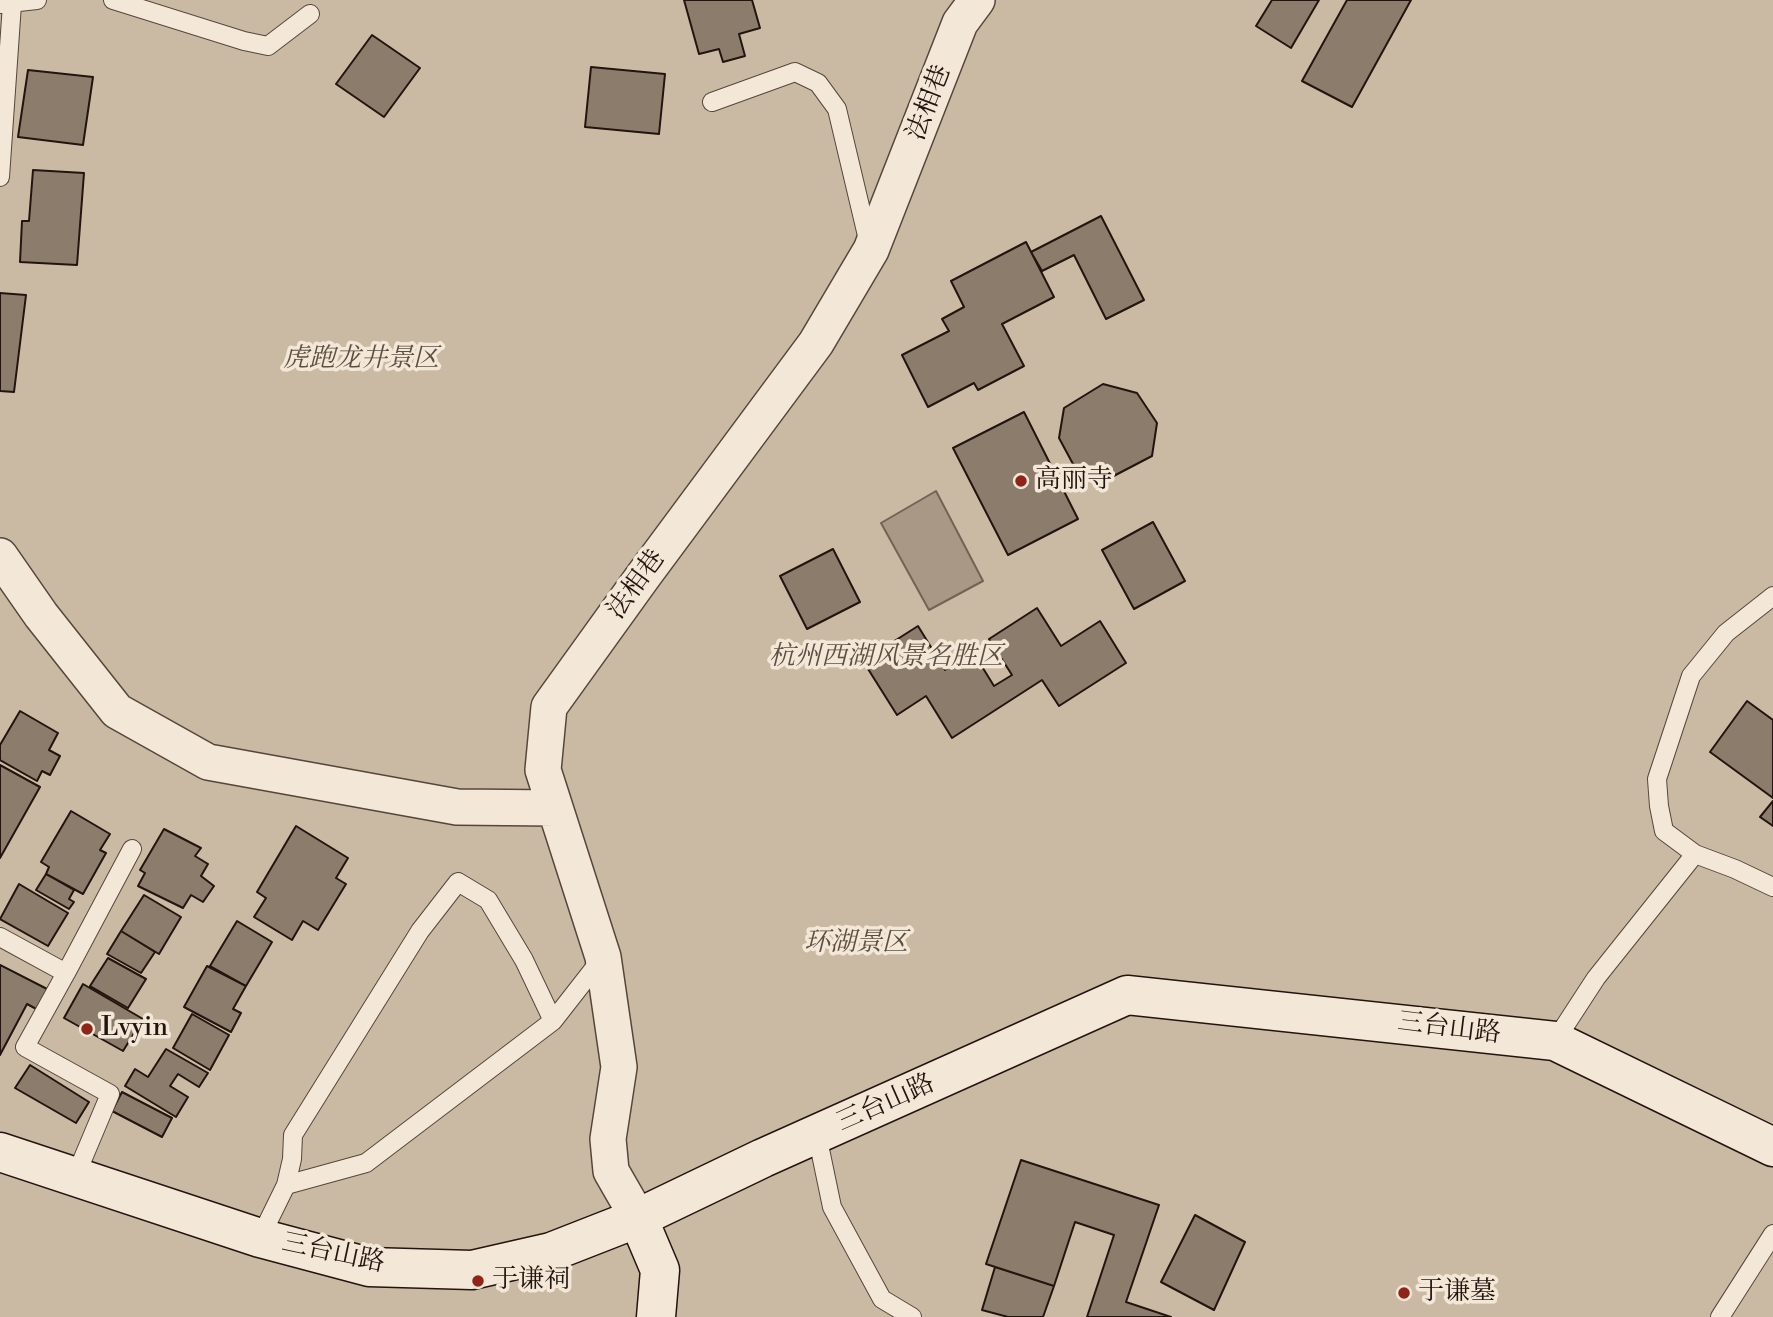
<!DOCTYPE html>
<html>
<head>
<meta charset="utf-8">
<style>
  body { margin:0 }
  canvas { display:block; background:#ecdcc2 }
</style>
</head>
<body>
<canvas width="1773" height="1317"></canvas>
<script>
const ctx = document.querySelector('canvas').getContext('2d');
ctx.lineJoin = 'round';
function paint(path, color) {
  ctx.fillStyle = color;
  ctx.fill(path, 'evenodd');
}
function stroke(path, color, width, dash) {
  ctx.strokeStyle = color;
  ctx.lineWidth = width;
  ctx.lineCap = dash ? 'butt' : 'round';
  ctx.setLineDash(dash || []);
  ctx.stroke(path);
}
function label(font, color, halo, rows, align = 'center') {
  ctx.font = font + ' "Libre Bodoni","Noto Serif SC",serif';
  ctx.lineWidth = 7;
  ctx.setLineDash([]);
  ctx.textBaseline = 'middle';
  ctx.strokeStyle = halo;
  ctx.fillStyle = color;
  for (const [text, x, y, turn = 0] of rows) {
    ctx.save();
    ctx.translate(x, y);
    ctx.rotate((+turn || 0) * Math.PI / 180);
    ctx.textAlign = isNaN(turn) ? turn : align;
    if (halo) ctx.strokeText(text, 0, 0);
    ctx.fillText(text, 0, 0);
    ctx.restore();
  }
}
paint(new Path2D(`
  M0,0h1773v1317h-1773z`), '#cabaa4');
const water = new Path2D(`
  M936,491l47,90 -54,29 -48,-87z`);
paint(water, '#a89885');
stroke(water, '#736356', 2);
const building = new Path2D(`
  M684,0h68l8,28 -21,6 6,22 -22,6 -4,-13 -20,5z
  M1272,0h47l-28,48 -35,-22z
  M1347,0h64l-59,107 -50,-26z
  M372,35l48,33 -36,49 -48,-33z
  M591,67l74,7 -6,60 -74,-7z
  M28,70l65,7 -10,68 -65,-8z
  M33,170l51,3 -7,92 -57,-3 2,-41h7z
  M1101,216l43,84 -38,19 -32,-64 -32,16 -11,-19z
  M1026,242l28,55 -52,27 22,42 -46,24 -4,-7 -46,24 -26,-52 47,-24 -7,-12 22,-12 -13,-26z
  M0,293l26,2 -12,97 -14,-1z
  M1103,384l34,9 20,30 -5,33 -46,24 -33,-16 -14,-26 5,-30z
  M1024,412l54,107 -70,36 -55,-107z
  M1153,522l32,59 -51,28 -32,-59z
  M833,549l27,53 -53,27 -27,-53z
  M1037,608l24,38 39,-25 26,42 -67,43 -17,-26 -90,58 -26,-42 -29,19 -34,-54 55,-35 27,44 28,-18 21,34 18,-11 -23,-36z
  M1747,701l26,19v78l-63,-46z
  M20,711l38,22 -9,17 11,6 -10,19 -8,-4 -5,10 -37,-21v-15z
  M0,765l40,22 -40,71z
  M1773,801v25l-13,-9z
  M71,811l39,23 -10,16 6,3 -23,41 -37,-20 3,-7 -8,-5z
  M296,826l52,32 -12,20 10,6 -28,46 -15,-9 -11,19 -38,-23 12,-19 -9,-6z
  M164,829l37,19 -6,8 13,8 -7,12 13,10 -11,16 -12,-7 -8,13 -45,-22 7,-13 -5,-3z
  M46,874l28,16 -5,9 5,3 -5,7 -33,-19z
  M19,884l49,29 -20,33 -48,-27z
  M144,895l37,22 -22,37 -38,-23z
  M237,921l35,21 -26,44 -36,-20z
  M121,931l34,21 -14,21 -34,-19z
  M108,958l38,21 -18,29 -38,-22z
  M0,965l51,26 -11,20 -13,-7 -27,51z
  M207,966l39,20 -13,23 8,4 -10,19 -47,-25z
  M83,984l60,35 -20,32 -59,-33z
  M192,1014l37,21 -19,35 -37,-22z
  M166,1049l42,24 -9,14 -21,-13 -8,12 18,11 -12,20 -51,-31 10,-17 13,8z
  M30,1065l59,37 -13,21 -61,-35z
  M122,1092l50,26 -10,19 -50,-26z
  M1021,1160l138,45 -33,97 45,15h-84l27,-82 -39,-13 -21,64 -68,-22z
  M1195,1215l50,27 -31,68 -53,-28z
  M995,1267l59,19 -11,31h-35l-26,-7z`);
paint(building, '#8c7c6c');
stroke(building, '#23140f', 2);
const lane = new Path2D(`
  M113,0l131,41 24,5 42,-32
  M0,4l37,-4
  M712,102l83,-30 23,11 19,26 32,135
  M0,177l12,-173
  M1773,596l-47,37 -35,43 -34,103 2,27 5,25 31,23 40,15 38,18
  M0,937l66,36 -41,74 85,47 -34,81
  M66,973l66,-124
  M1555,1041l41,-63 99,-124
  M817,1135l15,72 50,92 30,18
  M286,1185l6,-26 1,-24 127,-204 38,-49 30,18 36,60 29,61
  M260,1238l26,-53 80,-22 187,-142 50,-64
  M1720,1317l53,-83`);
const street = new Path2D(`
  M0,556l41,59 76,96 91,51 249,45 98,1
  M638,1218l-27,-47 -3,-32 11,-72 -16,-110 -60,-187 6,-63 95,-132 172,-232 55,-93 89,-227 17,-23`);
const secondary = new Path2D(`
  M0,1152l260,86 109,29 103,3 79,-18 87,-34 125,-60 364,-163 428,46 218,106
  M638,1218l22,52 -4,47`);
stroke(lane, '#55463c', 20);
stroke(street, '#55463c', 38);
stroke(secondary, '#23140f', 41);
stroke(lane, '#f3e8d7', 18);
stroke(street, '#f3e8d7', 35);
stroke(secondary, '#f3e8d7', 38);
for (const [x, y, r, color] of [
  [1021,481,7,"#8f2418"],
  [87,1029,7,"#8f2418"],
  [478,1281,7,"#8f2418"],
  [1404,1293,7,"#8f2418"]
]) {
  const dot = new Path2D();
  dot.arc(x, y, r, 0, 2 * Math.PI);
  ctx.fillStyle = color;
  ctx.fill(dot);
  stroke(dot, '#f3e8d7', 2.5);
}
label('26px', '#23140f', '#f3e8d7', [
  ["法相巷",930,103,-69],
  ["法相巷",637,585,-54],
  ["三台山路",1449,1029,7],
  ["三台山路",886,1104,-24],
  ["三台山路",333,1254,12]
]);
label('italic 26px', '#5d4e43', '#f3e8d7', [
  ["虎跑龙井景区",361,360],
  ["杭州西湖风景名胜区",886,658],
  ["环湖景区",856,944]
]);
label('26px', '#23140f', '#f3e8d7', [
  ["高丽寺",1035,481],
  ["Lvyin",101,1029],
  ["于谦祠",492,1281],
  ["于谦墓",1418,1293]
], 'left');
</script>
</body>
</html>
